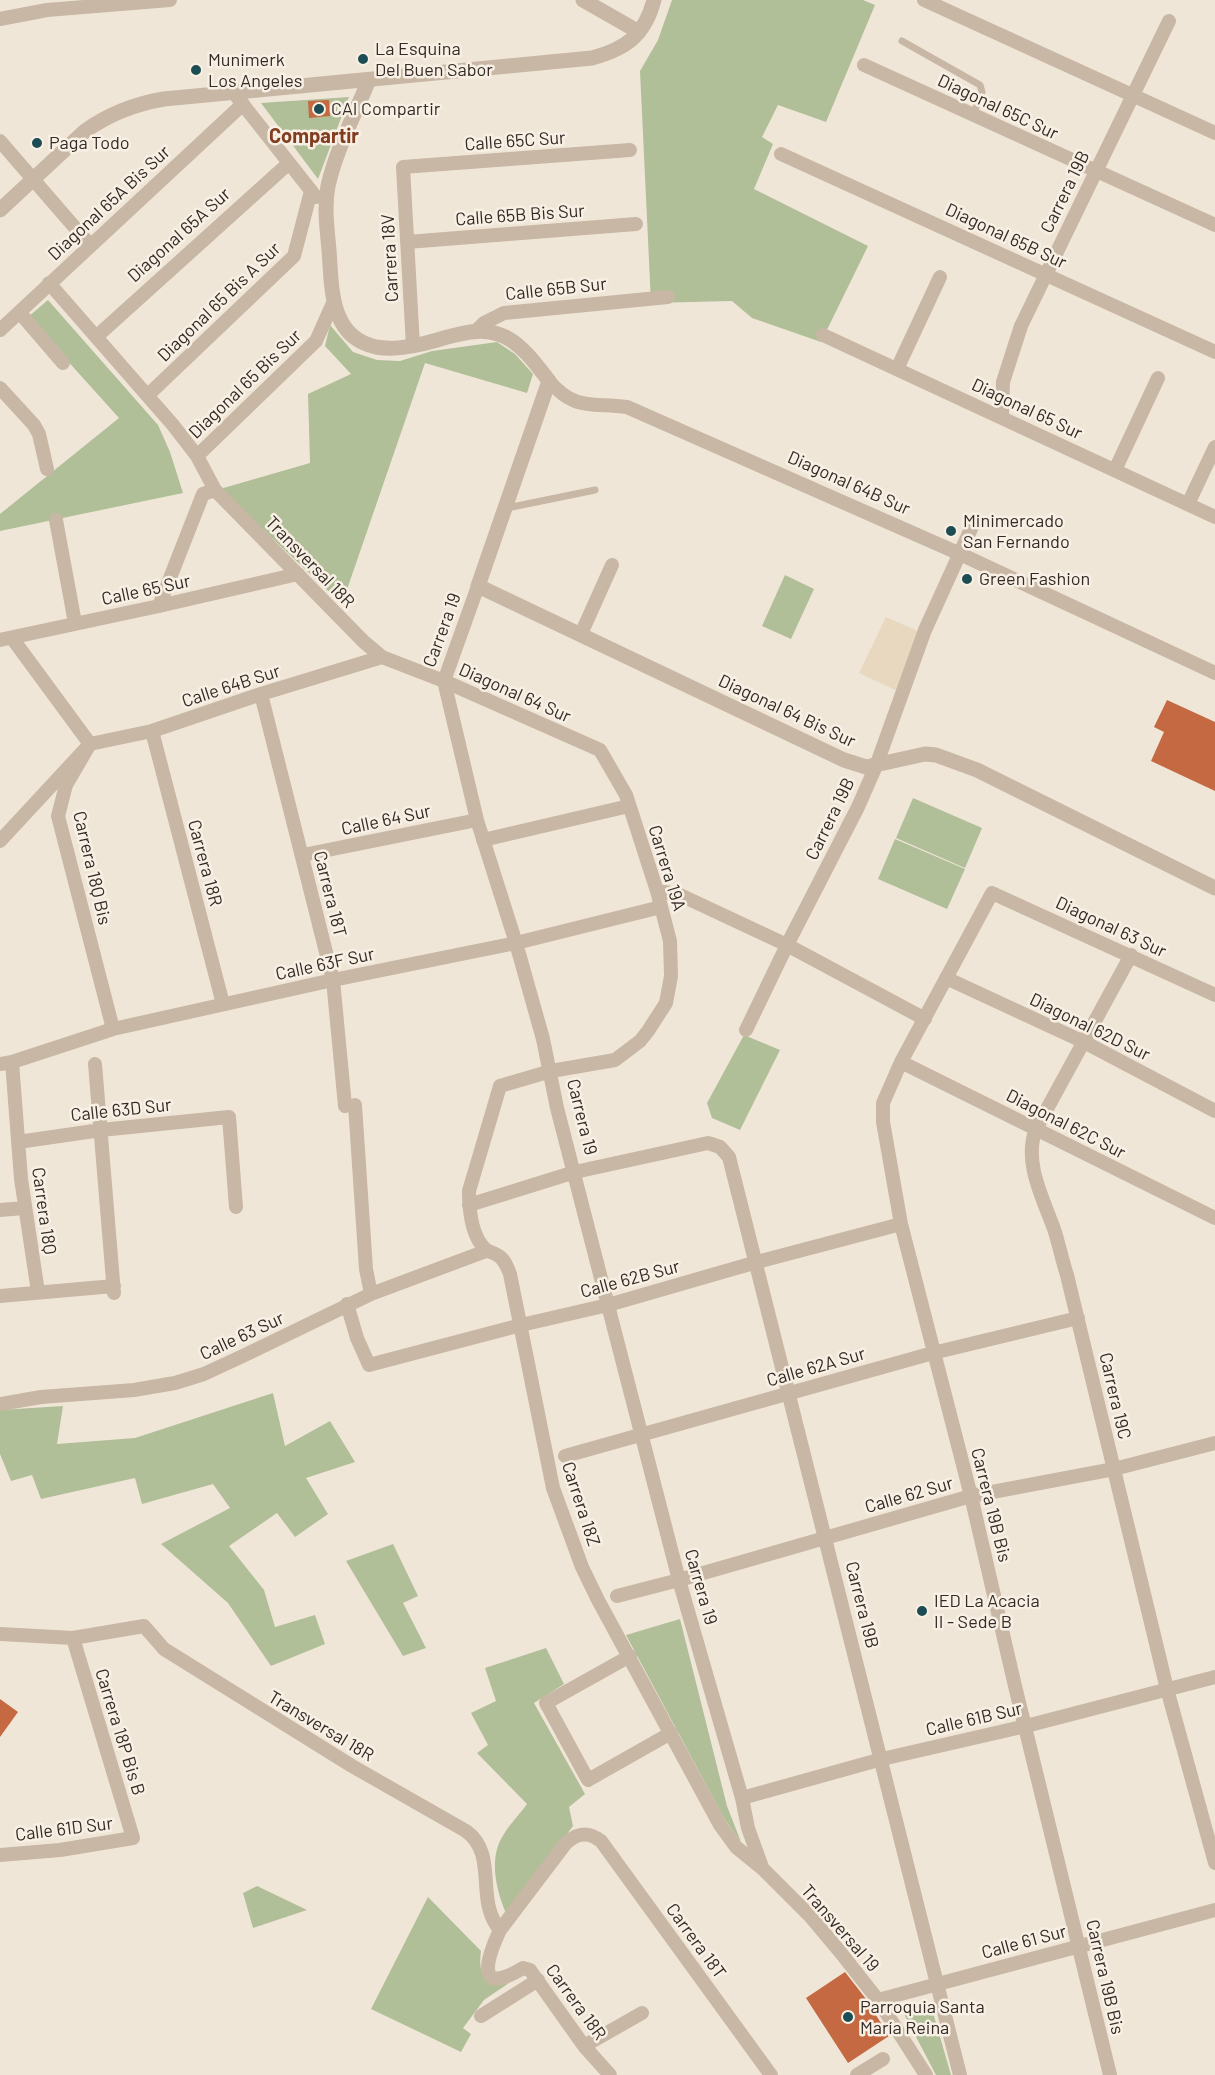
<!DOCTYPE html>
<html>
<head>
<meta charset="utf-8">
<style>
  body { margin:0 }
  canvas { display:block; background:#f0e6d8 }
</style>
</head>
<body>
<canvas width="1215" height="2075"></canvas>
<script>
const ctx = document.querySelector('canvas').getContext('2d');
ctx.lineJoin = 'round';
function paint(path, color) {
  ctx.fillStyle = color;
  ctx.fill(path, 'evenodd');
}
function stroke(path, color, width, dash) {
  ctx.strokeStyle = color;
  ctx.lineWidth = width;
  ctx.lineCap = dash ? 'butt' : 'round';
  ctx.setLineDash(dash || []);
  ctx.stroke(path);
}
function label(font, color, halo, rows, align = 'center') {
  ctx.font = font + ' Barlow,sans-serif';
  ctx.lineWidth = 5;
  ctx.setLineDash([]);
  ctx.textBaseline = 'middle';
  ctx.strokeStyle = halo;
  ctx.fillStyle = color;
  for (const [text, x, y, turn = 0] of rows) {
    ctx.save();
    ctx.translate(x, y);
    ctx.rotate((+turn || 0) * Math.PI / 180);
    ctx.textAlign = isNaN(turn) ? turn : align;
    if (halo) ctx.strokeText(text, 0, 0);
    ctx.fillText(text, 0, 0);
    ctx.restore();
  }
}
paint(new Path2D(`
  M672,0h191l12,5 -49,117 -48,-17 -16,32 11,7 -19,45 114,57 -47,96 -69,-24 -20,-17 -81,2 -11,-232 18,-31z
  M349,97l-31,82 -57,-76z
  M48,300l110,125 12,27 13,41 -183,38v-17l119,-96 -91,-101z
  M330,325l23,27 24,8 23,1 32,-10 65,-9 18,12 18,20 -6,19 -102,-30 -83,241 -122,-115 90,-26 -2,-69 43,-20 -26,-28z
  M785,575l29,14 -23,50 -29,-13z
  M913,798l69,30 -17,40 -69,-30z
  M895,839l70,30 -18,40 -69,-30z
  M744,1035l36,15 -40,80 -28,-12 -5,-15z
  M273,1393l12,53 45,-25 25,41 -49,16 22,36 -33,23 -18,-24 -48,33 35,44 11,37 40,-12 10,29 -54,22 -43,-63 -67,-59 69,-36 -17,-24 -71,20 -7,-26 -94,21 -9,-24 -21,6 -11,-27v-44l63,-4 -6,38 78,-6z
  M393,1544l25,52 -15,7 23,45 -23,8 -57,-95z
  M680,1619l47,187 14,36 -16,-22 -99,-185z
  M546,1648l18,36 -30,19 51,91 -16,13 4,19 -67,87c-9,-21 -17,-52 -5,-74 7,-13 18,-24 26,-35l-50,-51 11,-8 -17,-32 25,-12 -11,-33z
  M257,1886l50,24 -54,18 -10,-35z
  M428,1897l53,54c-3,22 3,38 28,32l-25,17 -21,28 8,6 -10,18 -90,-43z
  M932,2009l19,66h-15l-32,-61z`), '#b0bf98');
paint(new Path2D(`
  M886,617l34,15 -23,59 -38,-18z`), '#e8d8bf');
paint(new Path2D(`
  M329,100l1,16 -21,2 -1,-17z
  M1167,700l48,22v69l-64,-30 13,-29 -10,-5z
  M0,1699l18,13 -18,25z
  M845,1972l21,27 23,37 -41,27 -42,-65z`), '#c46942');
stroke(new Path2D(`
  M902,41l78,44 2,7 -9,23
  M507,508l88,-18`), '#c8b7a4', 7);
stroke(new Path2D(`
  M924,0l291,133
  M0,19l47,-9 123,-10
  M864,65l351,160
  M237,97l79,100
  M0,141l90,104
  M781,154l434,198
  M407,242l229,-18
  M49,283l124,142 24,31 18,34 149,152 18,15 62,24 156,69 26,45 31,96 13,50 1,35 -5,27 -18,28 -8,10 -25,19 -64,11 -51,15 -31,105c0,18 2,44 16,58 3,3 8,3 12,6 8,4 10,12 13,19l43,214 29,79 16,33 122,225 16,22 27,22 47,47 31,37 37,47 48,75
  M20,313l43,50
  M0,330l243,-226
  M477,330l7,-7 20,-10 164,-16
  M823,335l392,182
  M96,337l193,-174
  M413,346l-10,-179 227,-17
  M897,369l43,-92
  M549,381c27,31 43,21 78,26l331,146 257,120
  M0,388l34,37 5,9 8,35
  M148,395l146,-139 17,-65
  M1002,418l1,-36 18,-56 148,-305
  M197,456l119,-115 17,-38
  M1115,470l43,-92
  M1188,504l27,-57
  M56,520l19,103
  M478,586l-34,95 33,139 39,123 27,96 14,69 122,472 63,218 6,30 14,39
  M159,606l44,-112 12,-4
  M581,634l31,-69
  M12,638l78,106 -24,41 -8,31 55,213
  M0,640l159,-34 139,-32
  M261,694l72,286 12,126
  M152,731l71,273
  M483,840l146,-34
  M0,841l90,-97 62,-13 109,-37 121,-37
  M303,855l174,-35
  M657,891l21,3 109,51 138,74
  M1131,955l-95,174c-13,33 7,69 18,100 5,15 8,31 13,46l100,414 48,174
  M946,978l138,64 131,69
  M746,1030l41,-85 71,-138 18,-41 49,-136 50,-110
  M12,1062l9,117 17,113
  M901,1062l314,156
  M0,1064l12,-2 101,-33 220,-49 183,-37 145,-36
  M95,1064l19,229
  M355,1105l11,164 5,25
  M18,1142l83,-12 128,-13 7,90
  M469,1205l106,-33 133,-29 12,4 9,10 231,918
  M0,1210l24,-2
  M0,1296l114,-10
  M347,1304l10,34 12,27 152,-40 87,-20 149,-43 144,-38
  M0,1404l41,-7 93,-7 41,-7 29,-9 43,-20 124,-60 115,-43
  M565,1456l368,-103 145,-35
  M617,1596l62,-16 292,-84 143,-27 101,-26
  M0,1634l73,4 71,-12 20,23 188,117 114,65c33,24 8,68 34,99 -14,30 -25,67 23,38l7,2 54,76 26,29
  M630,1656l-84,47 42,77 83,-47
  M742,1798l140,-39 144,-33 189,-49
  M0,1855l60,-5 73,-12 -60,-200
  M500,1930l66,-87c11,-10 22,-12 35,-2l170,234
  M878,2000l337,-90
  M481,2016l57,-36
  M584,2046l58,-33
  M857,2075l26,-16
  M1110,2075l-95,-389 -44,-190 -70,-272 -18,-102v-19l18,-41 91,-169 223,102`), '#c8b7a4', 14);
stroke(new Path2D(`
  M583,0l56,32
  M369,80c-14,34 -33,70 -41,106 -4,21 -1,42 1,64 3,37 0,87 47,97 17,3 33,0 50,-4 35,-9 67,-24 97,7 10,9 18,21 26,31l-71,205 366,174 22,7 59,-13 11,1 41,15 238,118
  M0,210l85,-79c24,-17 49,-27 79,-32l428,-41c34,-9 53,-23 62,-58`), '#c8b7a4', 15);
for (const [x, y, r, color] of [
  [363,59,6,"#1c4d54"],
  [196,70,6,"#1c4d54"],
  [319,109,6,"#1c4d54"],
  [37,143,6,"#1c4d54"],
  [951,531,6,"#1c4d54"],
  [967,579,6,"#1c4d54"],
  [922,1611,6,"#1c4d54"],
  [848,2017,6,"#1c4d54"]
]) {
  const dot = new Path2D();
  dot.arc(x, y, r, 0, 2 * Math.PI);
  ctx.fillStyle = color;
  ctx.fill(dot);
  stroke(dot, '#f8f0e4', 2);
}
label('18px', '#342b26', '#f8f0e4', [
  ["La Esquina",375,49],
  ["Del Buen Sabor",375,70],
  ["Munimerk",208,60],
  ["Los Angeles",208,81],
  ["CAI Compartir",331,109],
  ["Paga Todo",49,143],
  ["Minimercado",963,521],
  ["San Fernando",963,542],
  ["Green Fashion",979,579],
  ["IED La Acacia",934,1601],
  ["II - Sede B",934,1622],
  ["Parroquia Santa",860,2007],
  ["María Reina",860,2028]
], 'left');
label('18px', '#342b26', '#f8f0e4', [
  ["Diagonal 65C Sur",998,107,25],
  ["Calle 65C Sur",515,141,-4],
  ["Carrera 19B",1065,192,-64],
  ["Diagonal 65A Bis Sur",109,203,-43],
  ["Calle 65B Bis Sur",520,215,-4],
  ["Diagonal 65A Sur",179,235,-42],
  ["Diagonal 65B Sur",1006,236,25],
  ["Carrera 18V",390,258,-93],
  ["Calle 65B Sur",556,289,-6],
  ["Diagonal 65 Bis A Sur",219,302,-44],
  ["Diagonal 65 Bis Sur",245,384,-44],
  ["Diagonal 65 Sur",1027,409,25],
  ["Diagonal 64B Sur",849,483,24],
  ["Transversal 18R",310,562,46],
  ["Calle 65 Sur",146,590,-12],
  ["Carrera 19",442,630,-70],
  ["Calle 64B Sur",231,686,-18],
  ["Diagonal 64 Sur",515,693,24],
  ["Diagonal 64 Bis Sur",787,711,25],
  ["Carrera 19B",830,819,-64],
  ["Calle 64 Sur",386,820,-12],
  ["Carrera 18R",205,863,75],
  ["Carrera 18Q Bis",92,868,77],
  ["Carrera 19A",667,868,73],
  ["Carrera 18T",330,894,76],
  ["Diagonal 63 Sur",1111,927,25],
  ["Calle 63F Sur",325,964,-12],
  ["Diagonal 62D Sur",1090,1027,26],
  ["Calle 63D Sur",121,1110,-6],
  ["Carrera 19",582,1117,76],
  ["Diagonal 62C Sur",1066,1124,27],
  ["Carrera 18Q",44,1211,82],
  ["Calle 62B Sur",630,1279,-15],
  ["Calle 63 Sur",242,1336,-25],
  ["Calle 62A Sur",816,1367,-16],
  ["Carrera 19C",1115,1396,77],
  ["Calle 62 Sur",909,1495,-16],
  ["Carrera 18Z",581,1504,72],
  ["Carrera 19B Bis",991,1505,76],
  ["Carrera 19",701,1587,74],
  ["Carrera 19B",862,1605,76],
  ["Calle 61B Sur",974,1719,-13],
  ["Transversal 18R",321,1726,31],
  ["Carrera 18P Bis B",120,1732,73],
  ["Calle 61D Sur",64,1829,-7],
  ["Transversal 19",840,1928,49],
  ["Carrera 18T",696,1941,54],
  ["Calle 61 Sur",1024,1942,-15],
  ["Carrera 19B Bis",1105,1977,77],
  ["Carrera 18R",576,2002,54]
]);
label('bold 20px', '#813d20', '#f8f0e4', [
  ["Compartir",314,136]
]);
</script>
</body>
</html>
